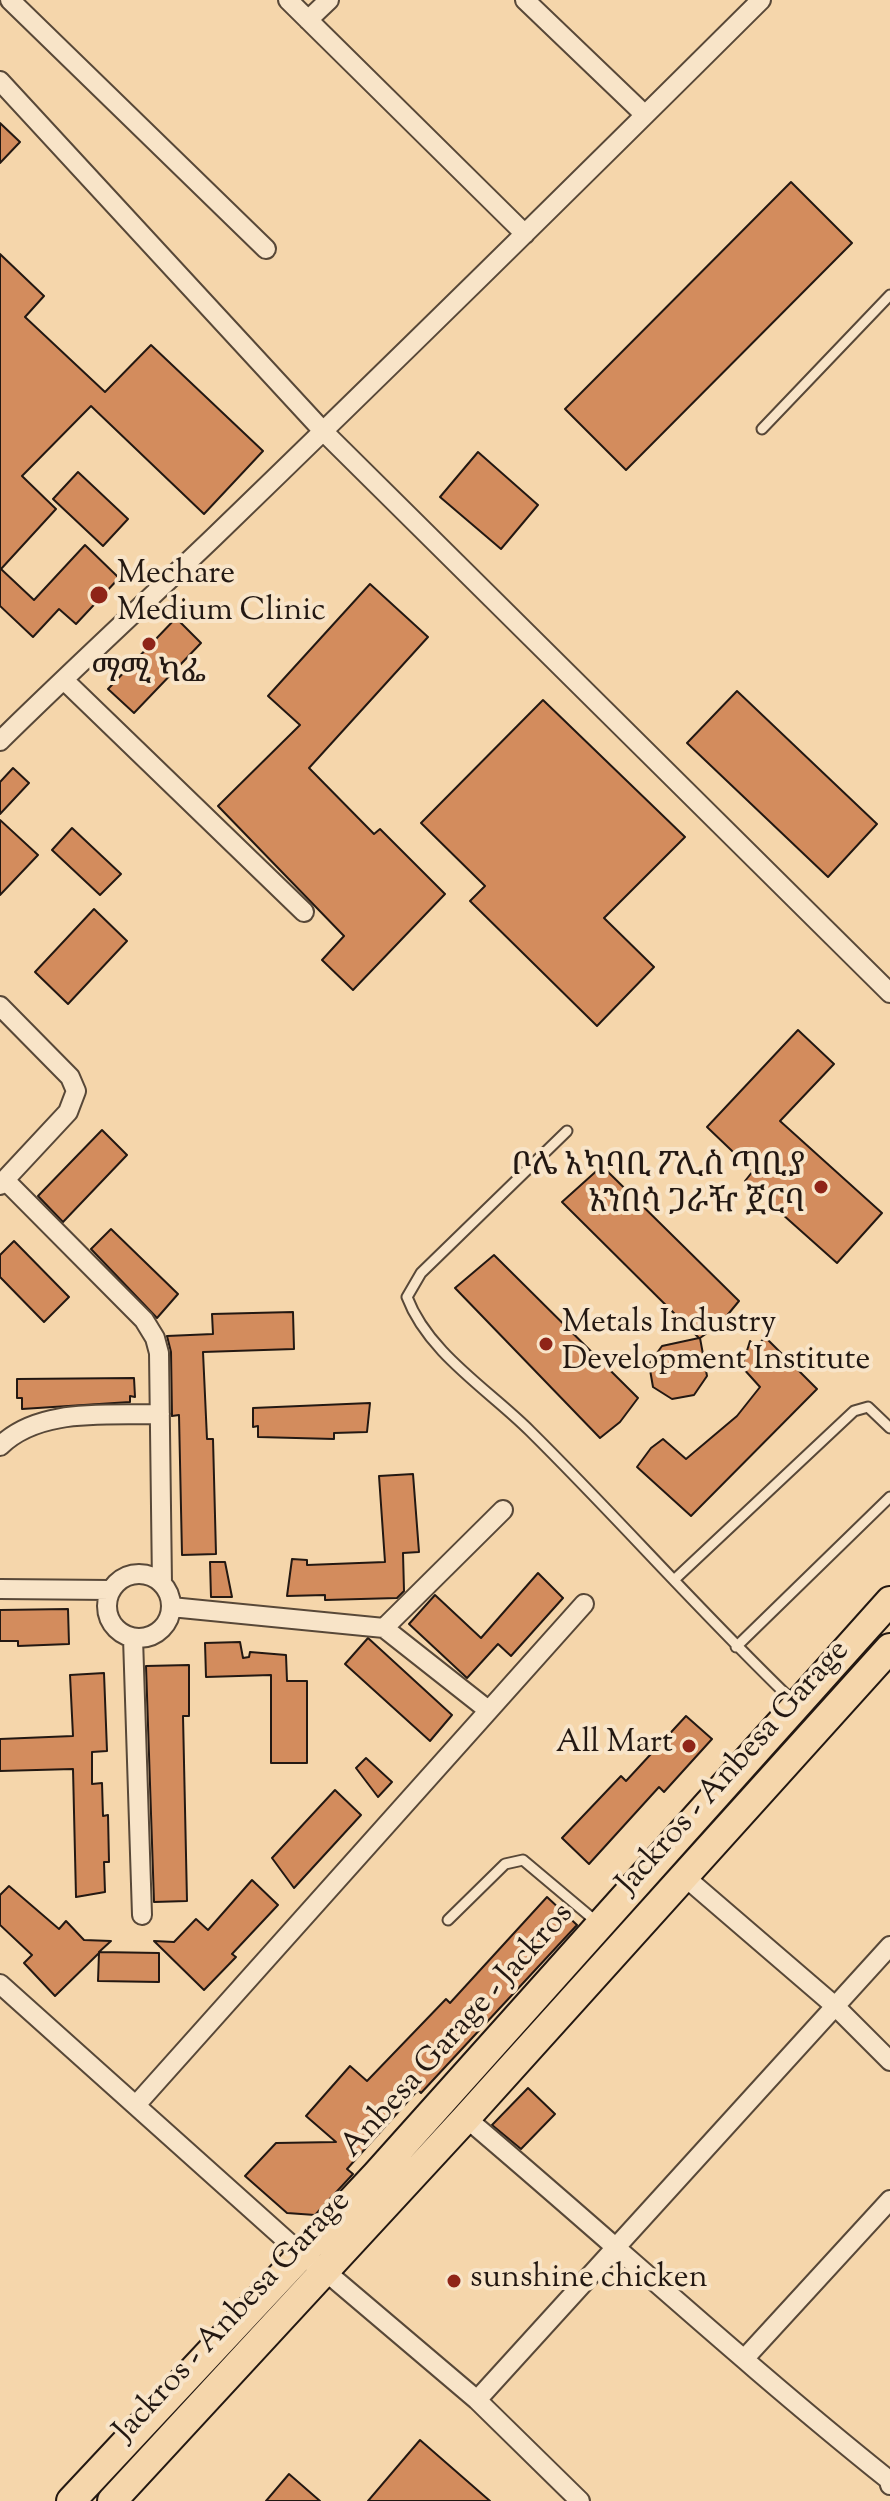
<!DOCTYPE html>
<html>
<head>
<meta charset="utf-8">
<style>
  body { margin:0 }
  canvas { display:block; background:#f5d6ab }
</style>
</head>
<body>
<canvas width="890" height="2501"></canvas>
<script>
const ctx = document.querySelector('canvas').getContext('2d');
ctx.lineJoin = 'round';
function paint(path, color) {
  ctx.fillStyle = color;
  ctx.fill(path, 'evenodd');
}
function stroke(path, color, width, dash) {
  ctx.strokeStyle = color;
  ctx.lineWidth = width;
  ctx.lineCap = dash ? 'butt' : 'round';
  ctx.setLineDash(dash || []);
  ctx.stroke(path);
}
function label(font, color, halo, rows, align = 'center') {
  ctx.font = font + ' "Sorts Mill Goudy","Noto Serif Ethiopic",serif';
  ctx.lineWidth = 8;
  ctx.setLineDash([]);
  ctx.textBaseline = 'middle';
  ctx.strokeStyle = halo;
  ctx.fillStyle = color;
  for (const [text, x, y, turn = 0] of rows) {
    ctx.save();
    ctx.translate(x, y);
    ctx.rotate((+turn || 0) * Math.PI / 180);
    ctx.textAlign = isNaN(turn) ? turn : align;
    if (halo) ctx.strokeText(text, 0, 0);
    ctx.fillText(text, 0, 0);
    ctx.restore();
  }
}
const building = new Path2D(`
  M0,123l20,19 -20,21z
  M791,182l61,61 -226,227 -61,-61z
  M0,254l44,42 -19,21 80,75 46,-47 112,106 -59,63 -113,-108 -69,70 34,33 -55,60 33,31 51,-55 34,33 -43,46 -17,-15 -26,28 -33,-31z
  M478,452l60,53 -37,44 -61,-52z
  M78,472l50,47 -25,27 -50,-47z
  M370,584l58,53 -119,131 65,66 6,-5 65,65 -92,96 -31,-30 22,-24 -126,-130 82,-81 -32,-29z
  M176,618l25,25 -67,70 -26,-24z
  M737,691l140,133 -49,53 -141,-134z
  M543,700l142,137 -81,81 50,49 -57,59 -127,-125 15,-15 -64,-63z
  M13,768l16,15 -29,31v-32z
  M0,820l38,35 -38,40z
  M72,828l49,46 -21,21 -48,-45z
  M94,909l33,32 -59,63 -33,-32z
  M798,1030l36,34 -54,57 102,92 -45,50 -92,-82 8,-10 -46,-44z
  M102,1130l25,25 -64,67 -25,-26z
  M602,1166l137,135 -19,23 -20,14 7,38 -13,19 -22,4 -19,-12 -4,-23 13,-18 37,-8 -137,-136z
  M111,1229l67,65 -21,24 -66,-69z
  M14,1241l55,56 -25,25 -44,-45v-22z
  M494,1255l144,143 -18,24 -20,16 -145,-150z
  M293,1312l1,37 -91,3 4,87h6l3,115 -34,1 -3,-140 -7,1 -1,-64 -4,-16 46,-2 -1,-20z
  M765,1337l52,52 -126,127 -54,-49 14,-19 12,-9 23,20 51,-43 23,-29 -18,-20 8,-26 6,7z
  M134,1378l1,19 -5,-1v6l-108,7v-11h-5v-19z
  M370,1403l-3,29 -33,1v6l-76,-2v-11l-5,1v-19z
  M413,1474l6,78 -16,1 1,38 -7,7 -72,2v-5l-38,1 5,-37 15,1v5l78,-3 -6,-86z
  M210,1562h15l7,35h-21z
  M538,1573l25,25 -52,58 -13,-12 -31,34 -58,-54 26,-29 46,43z
  M68,1609l1,35 -51,2v-5h-18v-31z
  M368,1638l84,77 -22,26 -85,-77z
  M240,1642l3,16 6,-1 1,-5 36,3 1,26h20v82h-36v-88l-65,2 -1,-34z
  M189,1665v51h-6l4,185 -33,1 -8,-236z
  M104,1673l3,78 -15,1v32l10,-1 1,33 5,-1 1,47h-5l1,30 -29,5 -3,-128 -73,2v-32l73,-3 -3,-61z
  M686,1716l26,23 -48,53 -5,-5 -70,77 -27,-26 59,-62 5,5z
  M366,1758l26,24 -14,15 -22,-29z
  M335,1790l26,25 -67,73 -22,-30z
  M252,1880l26,25 -46,49 4,3 -32,33 -50,-49 20,1 22,-23 12,11z
  M9,1886l50,43 7,-8 18,19 27,1 -12,11 60,1v29l-61,-1 1,-28 -44,43 -31,-33 8,-8 -32,-30v-30z
  M547,1897l30,28 -156,168 -3,-3 -71,79 6,5 -38,41 -28,-2 -42,-37 31,-33 60,-1 -30,-26 44,-50 17,15 79,-82 4,4z
  M528,2088l27,26 -34,35 -29,-24z
  M420,2440l70,61h-122z
  M289,2474l31,27h-54z`);
paint(building, '#d38c5d');
stroke(building, '#231812', 2);
const service = new Path2D(`
  M762,429l128,-134
  M567,1131l-146,142 -14,24c21,56 82,93 123,134 90,89 173,184 265,272
  M674,1580l180,-169 14,-4 22,21
  M736,1647l154,-150
  M448,1920l57,-56 18,-4 75,63`);
const minor = new Path2D(`
  M10,0l256,249
  M288,0l237,234
  M525,0l120,115
  M308,20l21,-20
  M0,81l323,350 567,562
  M65,681l239,231
  M0,741c70,-69 143,-136 214,-204 184,-178 366,-357 547,-537
  M0,1006l70,71 6,14 -8,21 -68,73
  M5,1180l139,140 11,18 4,15 3,231
  M0,1446c40,-39 107,-30 160,-32
  M107 1606a32 32 0 1 1 64 0a32 32 0 1 1-64 0Z
  M0,1589l110,1
  M171,1607l213,21 104,82
  M384,1628l119,-118
  M133,1638l9,277
  M685,1877l150,129 55,55
  M0,1984l307,275 18,12 152,129 103,101
  M136,2105l448,-501
  M466,2118c142,120 278,246 423,362l1,5
  M745,2358l145,-158
  M477,2400l413,-454`);
const primary = new Path2D(`
  M71,2501l305,-326 514,-574
  M112,2501l354,-383 424,-470`);
stroke(service, '#584838', 13);
stroke(minor, '#584838', 22);
stroke(primary, '#231812', 32);
stroke(service, '#f8e4c8', 9);
stroke(minor, '#f8e4c8', 18);
stroke(primary, '#f5d6ab', 28);
for (const [x, y, r, color] of [
  [99,595,10,"#8f2418"],
  [149,644,8,"#8f2418"],
  [821,1187,8,"#8f2418"],
  [546,1344,8,"#8f2418"],
  [689,1746,8,"#8f2418"],
  [454,2281,8,"#8f2418"]
]) {
  const dot = new Path2D();
  dot.arc(x, y, r, 0, 2 * Math.PI);
  ctx.fillStyle = color;
  ctx.fill(dot);
  stroke(dot, '#f8e4c8', 3);
}
label('32px', '#231812', '#f8e4c8', [
  ["Mechare",117,577],
  ["Medium Clinic",117,614],
  ["ማሚ ካፌ",149,676,"center"],
  ["ቦሌ አካባቢ ፖሊስ ጣቢያ",805,1169,"right"],
  ["አንበሳ ጋራዥ ጀርባ",805,1206,"right"],
  ["Metals Industry",562,1326],
  ["Development Institute",562,1363],
  ["All Mart",673,1746,"right"],
  ["sunshine chicken",470,2281]
], 'left');
label('32px', '#231812', '#f8e4c8', [
  ["Jackros - Anbesa Garage",735,1769,-48],
  ["Anbesa Garage - Jackros",459,2032,-48],
  ["Jackros - Anbesa Garage",234,2318,-47]
]);
</script>
</body>
</html>
